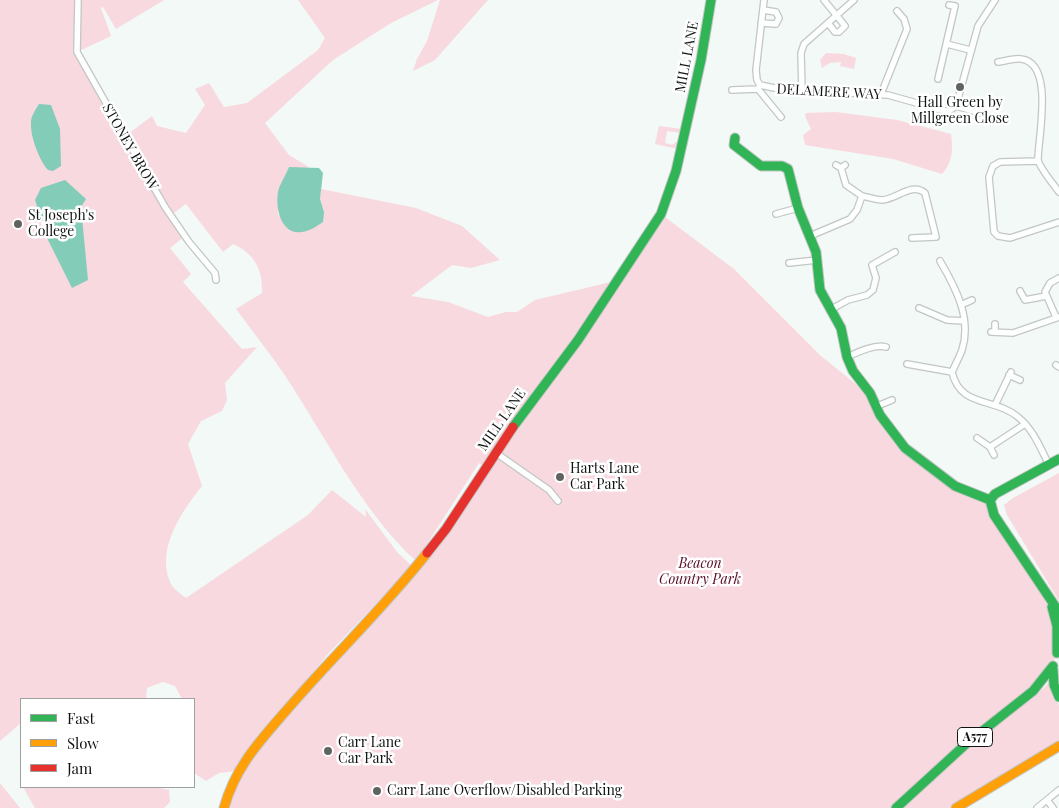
<!DOCTYPE html>
<html>
<head>
<meta charset="utf-8">
<style>
  body { margin:0 }
  #map { position:relative; width:1059px; height:808px; overflow:hidden; background:#f2f9f6; font-family:"Playfair Display",serif }
  canvas { display:block }
  .legend { position:absolute; left:20px; top:698px; width:175px; height:90px; box-sizing:border-box; background:#fff; border:1px solid #9fa1a1; margin:0; padding:6px 9px; list-style:none; font-size:15px; color:#101413 }
  .legend li { display:flex; align-items:center; gap:10px; height:25px }
  .legend b { width:25px; border:1px solid #9fa1a1 }
</style>
</head>
<body>
<div id="map">
<canvas width="1059" height="808"></canvas>
<ul class="legend">
<li><b style="height:6px;background:#30b455"></b>Fast</li>
<li><b style="height:6px;background:#ff9f0a"></b>Slow</li>
<li><b style="height:6px;background:#e5322d"></b>Jam</li>
</ul>
</div>
<script>
const ctx = document.querySelector('canvas').getContext('2d');
ctx.lineJoin = 'round';
function paint(path, color) {
  ctx.fillStyle = color;
  ctx.fill(path, 'evenodd');
}
function stroke(path, color, width, dash) {
  ctx.strokeStyle = color;
  ctx.lineWidth = width;
  ctx.lineCap = dash ? 'butt' : 'round';
  ctx.setLineDash(dash || []);
  ctx.stroke(path);
}
function label(font, color, halo, rows, align = 'center') {
  ctx.font = font + ' "Playfair Display",serif';
  ctx.lineWidth = 5;
  ctx.setLineDash([]);
  ctx.textBaseline = 'middle';
  ctx.strokeStyle = halo;
  ctx.fillStyle = color;
  for (const [text, x, y, turn = 0] of rows) {
    ctx.save();
    ctx.translate(x, y);
    ctx.rotate((+turn || 0) * Math.PI / 180);
    ctx.textAlign = isNaN(turn) ? turn : align;
    if (halo) ctx.strokeText(text, 0, 0);
    ctx.fillText(text, 0, 0);
    ctx.restore();
  }
}
paint(new Path2D(`
  M0,0h164l-48,29 -13,-22 -2,1 10,28 -34,16 47,85 28,-21 5,10 29,7 19,-28 -10,-16 14,-6 15,24 23,-4 71,-53 7,-12 -27,-38h140l-47,23 -58,37 -68,63 24,32 20,12 -6,2 -14,-2 -10,22 -1,26 46,-3 -4,-13 1,-10 95,19 46,18 38,34 -29,8 -19,-3 -41,31 37,6 40,15 18,-5h11l18,-12 76,-18 -35,56 -93,128 -4,-3 -63,98c-54,-49 -92,-127 -132,-187 -15,-22 -32,-43 -48,-65l26,-16c1,-23 -7,-39 -29,-49l-10,8 -37,-48 -15,11 14,21 -15,12 21,26 -8,8 59,67 15,-2 -32,36 2,17 -5,11 -21,10 -13,23 14,42c-20,25 -46,62 -32,96 2,6 11,12 16,16l122,-83 24,-25 34,27 -1,-8 32,43 15,14 -83,87 -84,102 -10,16 -16,2 -13,8 -12,-8v-74h-12l-7,-13 -12,-4 -16,6 -1,11h-125v24l-21,18z
  M440,0h48l-53,60 -22,11 4,-12 10,-18z
  M826,53l18,1 12,4 -2,11 -14,-3 1,-4 -11,1 -8,5 -2,-8z
  M836,112l61,8 54,14c2,15 2,28 -9,40l-49,-15 -88,-14 -2,-10 8,-6 -6,-13 1,-3z
  M659,126l23,3 -1,4 -14,-2 -2,12 7,2 8,-6 -2,10 -23,-5z
  M661,214l73,55 87,87 41,33 11,13 17,28 46,43 54,27 60,102 7,51 -10,26 -151,129h-671l22,-51 171,-190z
  M1059,473v128l-52,-86 -3,-10 9,-7z
  M1049,682l2,9 8,14v37l-110,66h-49l86,-78 58,-42z
  M0,783l20,25h-20z
  M23,787h133l13,3 1,12 -6,6h-129z`), '#f8d9df');
paint(new Path2D(`
  M39,104l12,1 9,24 1,37 -8,5 -5,-1c-9,-10 -18,-34 -17,-48 0,-6 5,-13 8,-18z
  M289,167l30,1 4,5 -3,26 4,13 -1,10c-6,4 -13,9 -21,10 -22,4 -28,-28 -23,-44 3,-7 7,-14 10,-21z
  M65,180l21,19 -5,8 7,73 -16,8 -24,-48 -13,-40 6,-12z`), '#82ccb8');
const street = new Path2D(`
  M78,0l-1,52 88,155 24,35 26,31 1,7
  M824,0l21,26 -6,6h-4l-7,-9
  M761,23l15,1 3,-6 -3,-6 -13,-2
  M947,44l23,6
  M998,62c8,-1 16,-4 23,-3 34,4 17,79 17,100 0,7 16,26 21,33
  M938,79l17,-73 -6,-1
  M760,85l-3,-5 -1,-10 8,-70
  M758,89l23,28
  M732,90l26,-1 2,-4 24,5 104,5 57,16h4l7,-5
  M802,91l-1,-38 3,-9 50,-44
  M881,94l26,-65 -3,-10 -7,-8
  M956,106l22,-80 17,-26
  M956,106l25,7
  M1038,161l-38,1 -7,4 -4,11 5,55 4,4 12,2 49,-16
  M836,165l5,3 4,-3
  M862,196c6,1 14,4 20,4 15,-1 30,-18 43,-7l11,44 -24,1
  M776,214l22,-6
  M810,236l40,-17 7,-9 5,-14 -16,-11 -5,-17
  M940,261c16,27 32,58 22,89 -3,8 -7,15 -10,22 8,36 42,25 66,45 15,12 22,30 31,48
  M789,263l28,-3
  M1020,291l5,9 21,-4
  M961,305l11,-5
  M919,308l28,12 17,1
  M830,310l18,-10 19,-5 6,-5 3,-12 -4,-13 23,-13
  M1056,317l-11,-25 5,-9 9,-5
  M995,324v8
  M991,332l22,1 46,-16
  M847,357c11,-5 28,-13 39,-10
  M907,364l45,8
  M1056,365l3,2
  M1009,375l11,5
  M995,405l16,-33
  M875,407l17,-7
  M977,438l13,9 4,8
  M990,447l35,-23
  M496,453l53,37 9,11
  M1047,800l6,8
  M1037,808l22,-18`);
const fast = new Path2D(`
  M735,138l-1,7 27,21h21l6,3 10,39 18,44 4,38 21,38 6,29 6,14 17,22 10,22 25,33 50,38 35,14
  M513,427l65,-87 83,-126 15,-43 25,-111 10,-60
  M1059,459l-64,35 -5,6 4,15 65,97
  M1052,607l5,19v27
  M1053,669l1,16 5,12
  M896,808l70,-64 67,-53 20,-25`);
const slow = new Path2D(`
  M224,808c11,-40 34,-65 61,-96 46,-54 98,-103 142,-159
  M956,808l103,-62`);
const jam = new Path2D(`
  M427,553l19,-24 67,-102`);
stroke(street, '#c2c6c4', 8);
stroke(fast, '#c2c6c4', 11);
stroke(slow, '#c2c6c4', 11);
stroke(jam, '#c2c6c4', 11);
stroke(street, '#fdfefe', 5.5);
stroke(fast, '#30b455', 9);
stroke(slow, '#ff9f0a', 9);
stroke(jam, '#e5322d', 9);
for (const [x, y, r, color] of [
  [960,87,5,"#5f6462"],
  [18,224,5,"#5f6462"],
  [560,477,5,"#5f6462"],
  [328,751,5,"#5f6462"],
  [377,791,5,"#5f6462"]
]) {
  const dot = new Path2D();
  dot.arc(x, y, r, 0, 2 * Math.PI);
  ctx.fillStyle = color;
  ctx.fill(dot);
  stroke(dot, '#fff', 2);
}
for (const [x, y, w] of [
  [975,737,35]
]) {
  const box = new Path2D();
  box.roundRect(x - w / 2, y - 9.5, w, 19, 4);
  ctx.fillStyle = '#fff';
  ctx.fill(box);
  stroke(box, '#101413', 1);
}
label('bold 12px', '#101413', null, [
  ["A577",975,737]
]);
label('14px', '#101413', '#fff', [
  ["MILL LANE",687,57,-79],
  ["DELAMERE WAY",829,92,3],
  ["STONEY BROW",130,147,60],
  ["MILL LANE",502,420,-55]
]);
label('14px', '#101413', '#fff', [
  ["Hall Green by",960,103,"center"],
  ["Millgreen Close",960,119,"center"],
  ["St Joseph's",28,216],
  ["College",28,232],
  ["Harts Lane",570,469],
  ["Car Park",570,485],
  ["Carr Lane",338,743],
  ["Car Park",338,759],
  ["Carr Lane Overflow/Disabled Parking",387,791]
], 'left');
label('italic 14px', '#580d28', '#fff', [
  ["Beacon",700,564],
  ["Country Park",700,580]
]);
</script>
</body>
</html>
